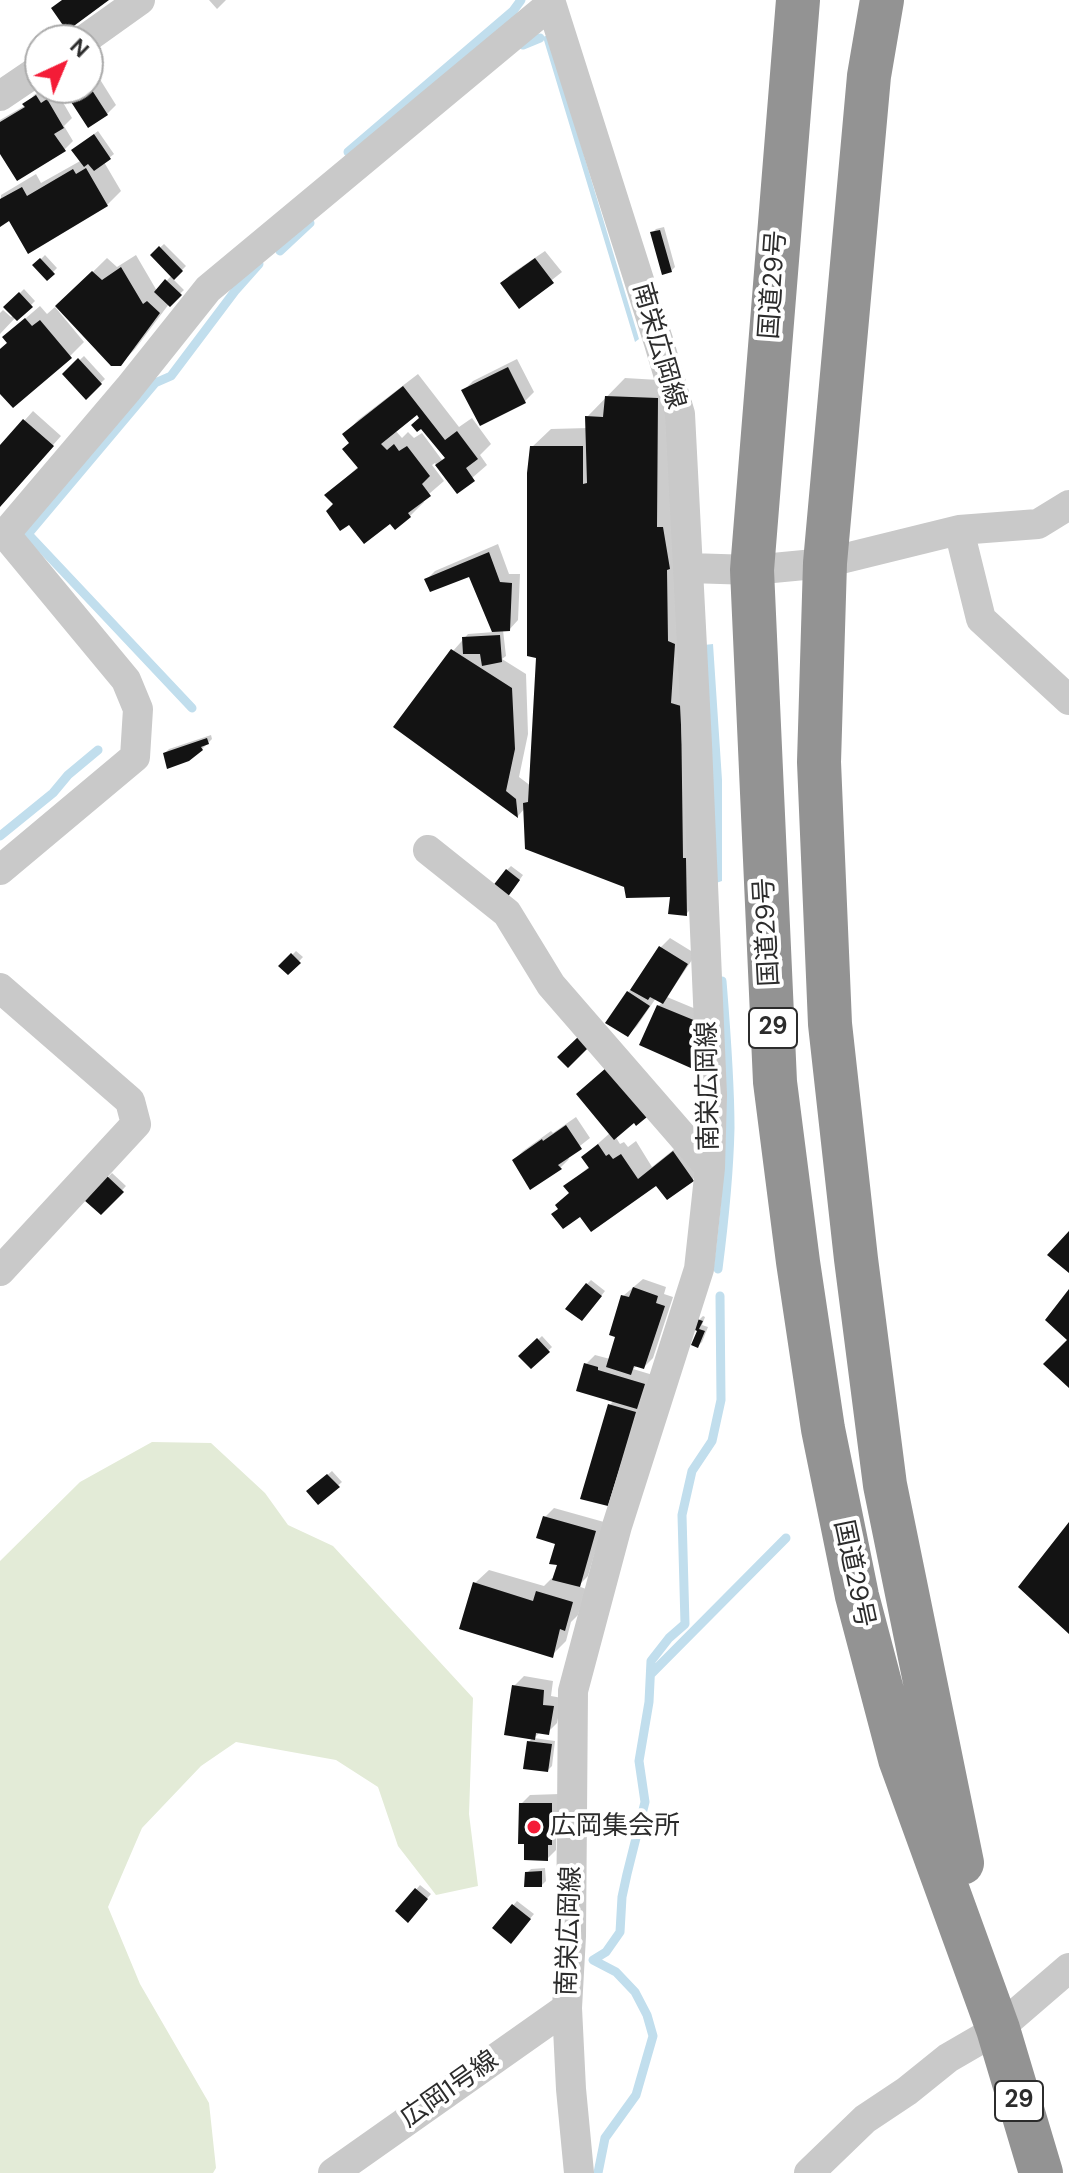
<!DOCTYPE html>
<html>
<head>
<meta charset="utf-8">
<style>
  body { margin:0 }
  #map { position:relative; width:1069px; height:2173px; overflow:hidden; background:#fff; font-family:"DM Sans",sans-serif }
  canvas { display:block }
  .north { position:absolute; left:24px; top:24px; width:80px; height:80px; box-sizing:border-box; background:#fff; border:2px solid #ababab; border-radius:50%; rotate:44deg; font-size:22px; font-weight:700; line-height:32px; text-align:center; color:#2c2c2c }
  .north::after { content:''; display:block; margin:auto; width:28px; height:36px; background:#f41c37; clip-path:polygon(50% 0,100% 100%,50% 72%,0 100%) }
</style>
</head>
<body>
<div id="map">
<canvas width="1069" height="2173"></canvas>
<div class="north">N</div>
</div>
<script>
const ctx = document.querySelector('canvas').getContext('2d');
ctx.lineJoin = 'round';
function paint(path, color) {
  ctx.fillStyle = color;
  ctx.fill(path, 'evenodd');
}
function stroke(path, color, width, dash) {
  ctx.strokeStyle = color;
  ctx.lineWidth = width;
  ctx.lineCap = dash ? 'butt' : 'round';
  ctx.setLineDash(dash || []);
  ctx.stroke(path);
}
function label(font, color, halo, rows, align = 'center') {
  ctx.font = font + ' "DM Sans","Noto Sans JP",sans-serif';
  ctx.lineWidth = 8;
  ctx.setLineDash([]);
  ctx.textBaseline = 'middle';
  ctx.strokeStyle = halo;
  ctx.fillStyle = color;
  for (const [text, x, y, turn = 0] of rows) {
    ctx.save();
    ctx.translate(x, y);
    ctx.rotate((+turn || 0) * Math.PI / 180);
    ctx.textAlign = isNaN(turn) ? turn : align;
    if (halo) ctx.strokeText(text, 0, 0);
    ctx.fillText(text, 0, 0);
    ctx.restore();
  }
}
paint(new Path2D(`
  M152,1442l59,1 54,50 23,32 45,21 140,152 -4,116 9,72 -42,9 -38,-49 -20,-59 -42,-27 -100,-18 -35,24 -59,62 -34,79 32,77 69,119 7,65 -3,5h-213v-612l80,-79z`), '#e3ebd7');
paint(new Path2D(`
  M548,35l91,304 -4,3 -92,-305z
  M713,644l9,136v101l-9,3 -9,-239z`), '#c1deed');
paint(new Path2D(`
  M209,0h17l-9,9z
  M91,65l25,40 -9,9 -42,-26h23v-21z
  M45,88l6,8 6,-4 15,26 -8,8 9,15 -9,9 -64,1v-31l26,-15 8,-10z
  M98,131l16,23 -10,8 17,29 -14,14 -97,14 -10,7 1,-31 35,-21 5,9 41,-23 -4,-14z
  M664,227l11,40 -4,4 -19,-38 4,-4z
  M164,244l22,22 -13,13 11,11 -15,14 -34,45 -15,15 -62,-58 49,-48 10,9 19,-12 21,36 15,-16 -20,-20z
  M545,251l17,21 -43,34 -17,-23 9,-9z
  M45,255l12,13 -10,10 -12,-13z
  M24,289l11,12 -18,18 -1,-2 -16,17v-21l3,-3 8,7 3,-2 -8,-8z
  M40,306l7,8 8,-7 29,35 -14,14 -70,35v-42l8,-7 11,-18z
  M84,356l21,23 -19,18 -21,-23z
  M517,359l17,33 -9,9 -61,-11 9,-9z
  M418,374l41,53 13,-9 19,26 -11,11 7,10 -30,26 -22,-28 -3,2 12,16 -22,19 2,2 -14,14 -15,11 -5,-5 -54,-18 -9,-9 32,-29 -8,-24 -6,-8 13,-14zM417,412l4,5 1,9 24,31 -4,3 -20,-27 -8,5 -6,-6 -6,6 -7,-8z
  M625,378l51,3 29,514 -18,18 -15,-18 -46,-9 -101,-78 -7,8 -122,-89 57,-76 15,-17 26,-2 -24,-57 -44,5 9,-9 63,-27 11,30h11l-2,46 -9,10h-6l3,26 -4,3 24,15 2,60 -9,43 12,9 7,-130 -6,-209 19,-18 37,-1 -1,-11z
  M33,411l28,25 -61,69v-57z
  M211,735l1,4 -10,10 -37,4 4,-4z
  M511,866l12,9 -12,17 -4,-22z
  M670,938l26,16 -29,43 36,15 -2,45 -9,9 -34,-60 5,-4 -7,-4 -19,28 -9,9v-43l8,-8 25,-37z
  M296,951l7,6 -15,16 -7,-7z
  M576,1117l14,21 -23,18 2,3 -9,9 -46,-8 9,-9 28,-20 2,2z
  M634,1120l-19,16 5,8 4,-2 4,5 8,-6 16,26 36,-29 19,27 -14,14 -26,18 -11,-14 -75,31 -21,-6 10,-16 -4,-6 24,-20 -7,-9 27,-24z
  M112,1173l14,13 -25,27 -14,-14z
  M643,1279l23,8 -2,7 9,3 -20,61 -9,9 -6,-2 -5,4 20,6 -45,129 2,-99 4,-5 -28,-36 9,-9 15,4 7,-24 6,-39z
  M591,1280l14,11 -19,24 1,-31z
  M703,1316l2,1 -3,8 6,2 -6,15 -4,4 1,-26z
  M542,1336l10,11 -21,20 -10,-11z
  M332,1471l10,11 -23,20 -10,-11z
  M554,1508l50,14 -16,54 -10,10 8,3 -8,26 -7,7 -5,19 -14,14 -77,-72 14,-13 55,16 8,-8 3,1 4,-15 -1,-22 -13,-25z
  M524,1676l29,5 -2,15 11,2 -5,25 -9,9 -7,-1 -7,7 21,3 -3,25 -4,4 -19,-28 4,-5 -19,-51z
  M560,1794v40l-4,4v12l-9,9 -26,-55 9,-9z
  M545,1868l1,13 -4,4 -15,-12 4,-4z
  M420,1885l11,9 -23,26 -10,-9z
  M517,1901l17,13 -23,27 -16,-14z`), '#0003');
stroke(new Path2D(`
  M523,45l17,-7
  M348,152l165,-141 8,-11
  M280,251l30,-28
  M192,708l-164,-174 127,-151 16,-7 64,-85 24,-27
  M0,836l53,-43 15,-18 30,-25
  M718,1269c6,-47 11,-94 12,-141 0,-49 -4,-98 -8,-147
  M651,1674l135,-136
  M598,2173l7,-35 31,-43 17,-59 -6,-21 -12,-23 -19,-20 -23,-12 13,-8 14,-20 2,-35 5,-23 18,-72 -6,-41 10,-59 2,-41 18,-23 16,-14 -3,-109 10,-44 20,-30 9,-41 -1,-104`), '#c1deed', 9);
paint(new Path2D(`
  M62,0h47l-42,31 -16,-23z
  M88,84l20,31 -20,13 -26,-40h26z
  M36,95l5,8 6,-4 17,29 -10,6 12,17 -49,30 -17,-27v-32l25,-15 -3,-3z
  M94,134l17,25 -17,12 -6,-7 -4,3 -13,-17z
  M86,168l22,38 -80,48 -19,-33 -9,6v-28l22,-12 5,9 46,-27 3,5z
  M660,230l12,42 -10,3 -12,-43z
  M159,246l24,25 -9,9 -24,-25z
  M40,258l15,16 -8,7 -15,-16z
  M535,258l19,25 -35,26 -19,-26z
  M121,267l22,37 4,-3 13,12 -39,53h-10l-56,-60 37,-35 10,9z
  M165,279l17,16 -12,12 -16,-15z
  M19,292l14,15 -16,14 -14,-14z
  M25,318l7,8 8,-6 32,38 -59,50 -13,-14v-45l7,-6 -5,-6z
  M78,358l24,26 -16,16 -24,-26z
  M508,367l18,36 -46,23 -19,-36z
  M403,386l42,54 12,-9 21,28 -12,9 9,13 -18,13 -22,-29 10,-7 -24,-29 -4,3 -6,-7 8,-7 -2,-3 -36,29 6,6 7,-6 5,7 8,-5 23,30 -8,8 9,12 -23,17 3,4 -16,13 -5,-6 -26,20 -15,-19 -9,6 -14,-20 7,-7 -9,-9 34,-27 -16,-19 7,-6 -7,-9z
  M605,396l53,2 -1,129h6l7,42 -3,1 1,71 7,3 -4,59 10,3 2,152h3l1,58 -19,-2 2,-17 -44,1 -2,-11 -99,-38 -2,-46 5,-1 8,-144 -9,-2v-183l3,-27h53v38l4,-1 -2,-67 18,1z
  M23,419l31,27 -54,61v-62z
  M489,552l11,30 12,1 -2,48 -18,1 -23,-55 -39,15 -6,-13z
  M500,635l2,27 -20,4 -2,-12h-17l-1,-17z
  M451,649l61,39 3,61 -9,42 10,8 2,19 -125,-91z
  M207,738l2,6 -8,3 2,3 -14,11 -22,8 -4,-16z
  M506,869l14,11 -13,18 -15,-11z
  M659,946l29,18 -25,40 -13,-7 -2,3 -18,-10z
  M291,953l10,10 -13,12 -10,-9z
  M627,991l23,15 -22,31 -23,-14z
  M657,1005l39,16 -6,9 8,4 -5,35 -54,-24z
  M578,1037l10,11 -20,20 -11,-11z
  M606,1068l41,49 -11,9 -2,-3 -20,17 -38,-46z
  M566,1125l16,24 -24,16 4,4 -32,21 -18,-30 30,-21 1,2z
  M598,1144l8,12 3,-2 4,5 8,-5 17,25 35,-28 21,30 -27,19 -11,-14 -65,46 -11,-15 -17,12 -12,-15 7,-5 -3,-4 14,-12 -6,-7 26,-18 -8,-11z
  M107,1176l17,16 -23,23 -17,-15z
  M1069,1231v42l-22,-18z
  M586,1283l16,13 -20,25 -17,-12z
  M633,1287l25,9 -2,7 9,3 -21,63 -10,-3 -3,9 -25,-8 9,-30 -6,-2 12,-40 8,2z
  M1069,1289v99l-26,-24 24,-24 -22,-20z
  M697,1319l6,2 -4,8 6,2 -7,17 -7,-3 6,-14 -4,-2z
  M537,1338l13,14 -19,17 -13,-13z
  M584,1363l14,4v3l47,14 -8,25 -61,-18z
  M608,1404l28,8 -28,94 -28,-7z
  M327,1474l13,13 -22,18 -12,-14z
  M543,1516l53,15 -16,56 -28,-7 5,-15 -8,-1 6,-20 -19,-6z
  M1069,1522v112l-51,-47z
  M473,1582l60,19 3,-10 37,11 -8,29 -5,-2 -7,29 -94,-29z
  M512,1685l32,5 -1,15 11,1 -5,29 -13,-2 -1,7 -31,-5z
  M527,1741l25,3 -4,28 -25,-3z
  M519,1803h33v42h-4v16l-24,-1v-16h-6z
  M542,1871v16h-18l1,-15z
  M415,1888l13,11 -20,24 -13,-12z
  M512,1904l19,15 -20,25 -19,-16z`), '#131313');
stroke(new Path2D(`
  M550,0l109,343 21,71 17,330 15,351 -2,73 -11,101 -82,257 -44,165 -2,245 -4,72 4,81 8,84
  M84,40l56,-40
  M0,96l40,-27
  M959,530l22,89 88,81
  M0,532l5,2 121,146 12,29 -3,48 -135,113
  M5,534l124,-146 79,-99 343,-285
  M689,568l63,2 73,-7 134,-33 79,-6 31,-19
  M428,850l79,63 44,72 159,183
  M0,988l130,113 6,23 -136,147
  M333,2173l234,-165
  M809,2173l56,-54 42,-28 41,-33 50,-29 71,-61`), '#c9c9c9', 30);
stroke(new Path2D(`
  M798,0l-46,570 23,512 23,180 25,167 34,167 43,163 98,270 43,144
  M882,0l-13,76 -44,487 -6,199 11,262 26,235 29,226 77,378`), '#939393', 44);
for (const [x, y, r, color] of [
  [534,1827,8,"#f41c37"]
]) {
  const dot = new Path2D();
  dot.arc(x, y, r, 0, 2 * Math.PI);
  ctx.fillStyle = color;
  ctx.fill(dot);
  stroke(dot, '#fff', 3);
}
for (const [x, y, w] of [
  [773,1028,48],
  [1019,2101,48]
]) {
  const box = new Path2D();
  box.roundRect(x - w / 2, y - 20, w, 40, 6);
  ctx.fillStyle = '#fff';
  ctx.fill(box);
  stroke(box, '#2c2c2c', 2);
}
label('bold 24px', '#2c2c2c', null, [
  ["29",773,1028],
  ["29",1019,2101]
]);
label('26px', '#2c2c2c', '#fff', [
  ["国道29号",774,285,-86],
  ["南栄広岡線",658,346,74],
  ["国道29号",768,932,-93],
  ["南栄広岡線",709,1086,-91],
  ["国道29号",853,1574,78],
  ["南栄広岡線",570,1931,-88],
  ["広岡1号線",450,2090,-35]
]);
label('26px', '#2c2c2c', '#fff', [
  ["広岡集会所",550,1827]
], 'left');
</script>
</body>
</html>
